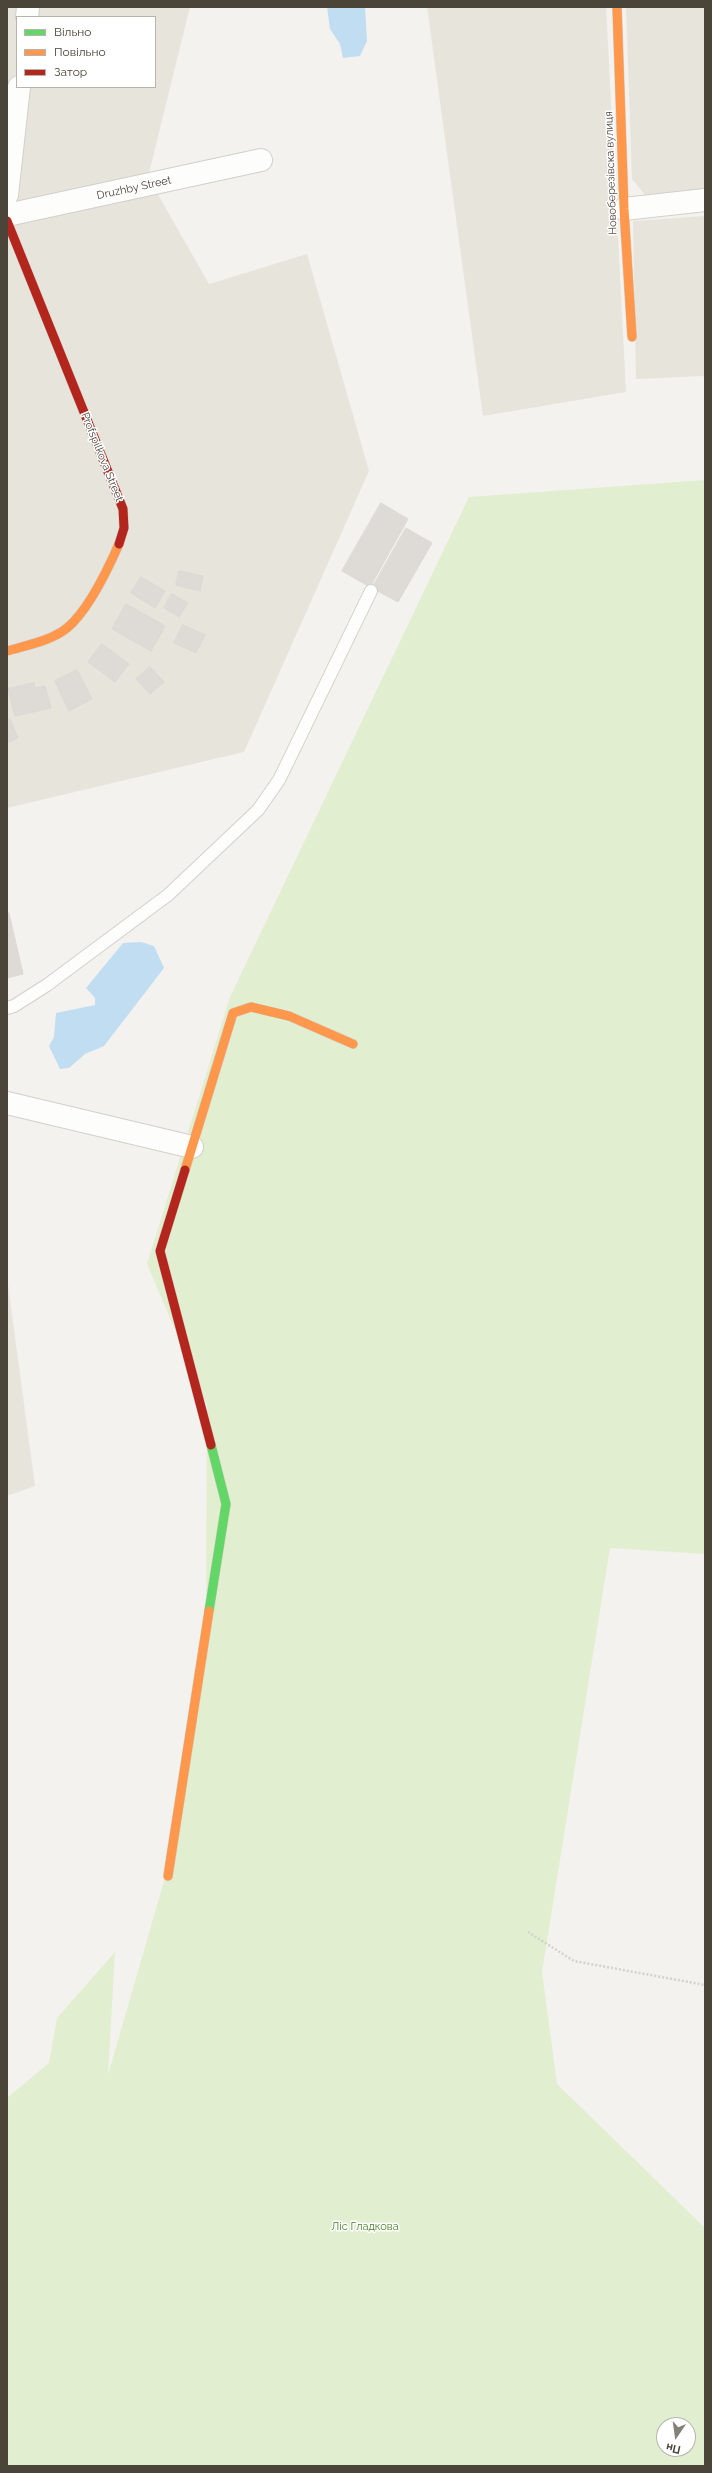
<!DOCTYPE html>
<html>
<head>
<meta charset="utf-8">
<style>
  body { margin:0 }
  #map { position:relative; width:712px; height:2473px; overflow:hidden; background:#f4f2ee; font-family:Raleway,sans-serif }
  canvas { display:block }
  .frame { position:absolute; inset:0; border:8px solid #4b4439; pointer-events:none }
  .legend { position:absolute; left:16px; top:16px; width:140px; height:72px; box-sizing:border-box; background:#fff; border:1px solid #b7b4b0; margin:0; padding:5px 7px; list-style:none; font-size:12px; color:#4b4439 }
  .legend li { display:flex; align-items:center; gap:8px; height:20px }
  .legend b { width:20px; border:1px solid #b7b4b0 }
  .north { position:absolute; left:656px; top:2417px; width:40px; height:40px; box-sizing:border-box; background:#fff; border:1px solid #b7b4b0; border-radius:50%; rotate:193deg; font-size:11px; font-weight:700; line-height:16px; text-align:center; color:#4b4439 }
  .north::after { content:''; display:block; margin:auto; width:14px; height:18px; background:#868178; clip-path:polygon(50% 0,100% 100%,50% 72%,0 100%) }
</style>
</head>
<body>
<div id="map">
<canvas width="712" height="2473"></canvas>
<div class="frame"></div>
<ul class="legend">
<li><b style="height:5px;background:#63d668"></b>Вільно</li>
<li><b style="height:5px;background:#ff974d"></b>Повільно</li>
<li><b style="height:5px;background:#b3261e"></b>Затор</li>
</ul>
<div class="north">Пн</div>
</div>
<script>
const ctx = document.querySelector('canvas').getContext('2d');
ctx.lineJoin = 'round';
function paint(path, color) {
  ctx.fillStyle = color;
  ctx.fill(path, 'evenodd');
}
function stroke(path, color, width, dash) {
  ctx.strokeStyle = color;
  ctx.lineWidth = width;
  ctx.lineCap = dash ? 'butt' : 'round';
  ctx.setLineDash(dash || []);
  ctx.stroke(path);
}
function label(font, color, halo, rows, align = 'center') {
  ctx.font = font + ' Raleway,sans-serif';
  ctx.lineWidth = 3;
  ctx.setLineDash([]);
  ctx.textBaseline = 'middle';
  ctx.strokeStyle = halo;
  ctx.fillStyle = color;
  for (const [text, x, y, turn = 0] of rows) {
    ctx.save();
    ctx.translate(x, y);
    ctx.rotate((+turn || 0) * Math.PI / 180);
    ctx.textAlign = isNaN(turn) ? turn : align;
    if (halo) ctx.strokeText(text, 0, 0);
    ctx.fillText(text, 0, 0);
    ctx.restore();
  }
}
paint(new Path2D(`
  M7,7h183l-42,170 61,107 98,-30 62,217 -125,281 -237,56zM17,17h138v70h-138z
  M427,7h179l20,385 -143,24z
  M626,7h79v183l-60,5 -13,-16z
  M705,216v160l-69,3 -3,-158z
  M7,1277l28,209 -28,10z`), '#e7e4dc');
paint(new Path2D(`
  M705,480v1074l-95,-6 -68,424 15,112 148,144v238h-698v-368l42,-35 8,-45 58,-66 -7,123 58,-201 40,-263 1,-206 -60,-141 83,-267 239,-500zM664,2425h24v24h-24z`), '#e1eecf');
paint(new Path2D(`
  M327,7h38l2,34 -7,15 -17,2 -3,-14 -10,-15z
  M141,942l13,4 10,22 -60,78 -19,8 -16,14 -9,1 -11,-23 5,-9 2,-24 39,-8v-7l-9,-10 37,-45z`), '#c0ddf1');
const building = new Path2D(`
  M381,503l27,16 -38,68 -28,-16z
  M406,528l26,15 -34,59 -26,-14z
  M179,571l24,5 -3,15 -24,-6z
  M141,577l24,14 -10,17 -24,-15z
  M172,594l16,9 -9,14 -15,-9z
  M126,604l39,22 -14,25 -39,-22z
  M183,625l22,10 -9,18 -22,-10z
  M102,644l27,20 -14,18 -27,-20z
  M150,667l14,15 -14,12 -14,-15z
  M77,670l15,29 -23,12 -14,-30z
  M34,683l1,5 10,-2 6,22 -36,8 -7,-27z
  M10,719l8,19 -11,5v-22z
  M9,913l14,61 -16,4v-64z`);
paint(building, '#dedbd6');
stroke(building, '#dcd9d4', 1);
const lane = new Path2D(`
  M7,1008l7,-2 33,-21 121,-90 90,-85 21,-30 92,-189`);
const street = new Path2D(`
  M27,17l1,-10
  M7,195l12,-108
  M624,209l81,-9
  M7,215l254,-55
  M7,1103l185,44`);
const fast = new Path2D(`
  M209,1611l17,-107 -15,-59`);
const slow = new Path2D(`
  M617,7l7,202 8,128
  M7,651c20,-6 44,-10 60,-23 22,-18 41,-59 52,-84
  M185,1170l48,-157 18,-6 38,9 64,28
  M168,1876l41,-265`);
const jam = new Path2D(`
  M7,221l116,288 1,19 -5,16
  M185,1170l-25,81 51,194`);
stroke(lane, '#d2d0cb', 14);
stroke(street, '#d2d0cb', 24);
stroke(fast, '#d3cfc5', 10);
stroke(slow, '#d3cfc5', 10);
stroke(jam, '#d3cfc5', 10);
stroke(new Path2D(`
  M528,1932l46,29 131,24`), '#d3d2cc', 2.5, [2, 2]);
stroke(lane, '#fdfdfc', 12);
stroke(street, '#fdfdfc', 22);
stroke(fast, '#63d668', 9);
stroke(slow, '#ff974d', 9);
stroke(jam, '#b3261e', 9);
label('11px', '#4b4439', '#fff', [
  ["Новоберезівска вулиця",611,173,-92],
  ["Druzhby Street",134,188,-12],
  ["Profspilkova Street",102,457,68]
]);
label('11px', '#4a7f2a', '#fff', [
  ["Ліс Гладкова",365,2227]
]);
</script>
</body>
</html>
